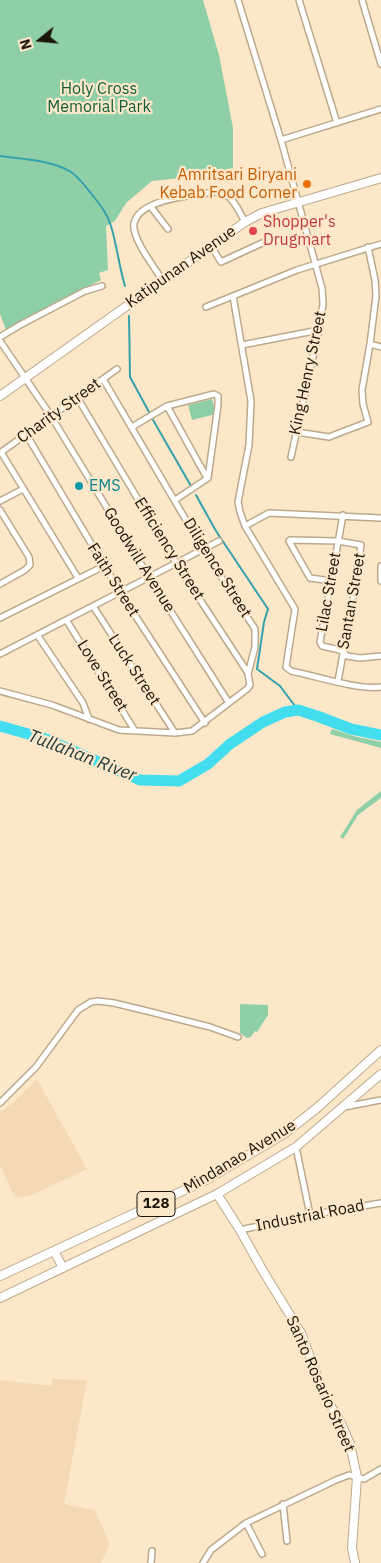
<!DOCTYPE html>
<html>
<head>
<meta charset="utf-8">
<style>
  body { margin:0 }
  #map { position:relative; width:381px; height:1563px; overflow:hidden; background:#fce7c9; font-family:"IBM Plex Sans",sans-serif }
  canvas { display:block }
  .north { position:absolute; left:15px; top:15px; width:50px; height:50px; -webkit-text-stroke:4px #fce7c9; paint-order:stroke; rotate:253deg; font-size:14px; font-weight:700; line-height:20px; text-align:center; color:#1b1409 }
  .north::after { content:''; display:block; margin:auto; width:18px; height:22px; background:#1b1409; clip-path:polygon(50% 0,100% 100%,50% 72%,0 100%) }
</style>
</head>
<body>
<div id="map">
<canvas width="381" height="1563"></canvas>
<div class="north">N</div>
</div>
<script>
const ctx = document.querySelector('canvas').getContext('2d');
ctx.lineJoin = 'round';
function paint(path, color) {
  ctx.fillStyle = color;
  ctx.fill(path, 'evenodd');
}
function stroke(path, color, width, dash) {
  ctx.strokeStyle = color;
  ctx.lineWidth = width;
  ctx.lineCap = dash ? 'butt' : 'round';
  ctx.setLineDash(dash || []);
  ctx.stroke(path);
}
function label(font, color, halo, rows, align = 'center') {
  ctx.font = font + ' "IBM Plex Sans",sans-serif';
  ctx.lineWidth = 4.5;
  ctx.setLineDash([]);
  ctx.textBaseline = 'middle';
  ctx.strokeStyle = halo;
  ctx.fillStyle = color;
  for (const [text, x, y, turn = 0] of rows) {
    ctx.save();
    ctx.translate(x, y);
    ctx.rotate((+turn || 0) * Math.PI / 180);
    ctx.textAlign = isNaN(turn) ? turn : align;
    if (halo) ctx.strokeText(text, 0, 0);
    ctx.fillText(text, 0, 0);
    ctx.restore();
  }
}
paint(new Path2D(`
  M37,1079l50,90 -57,27 -15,2 -15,-33v-53l14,-10z
  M52,1379l35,1 -23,124 31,6 15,34 -9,19h-101v-183l51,6z`), '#f3dab5');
paint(new Path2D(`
  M0,0h203l16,55 14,73v40l-34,8 -47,5 -26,22 -11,18 -9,5 2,44 -9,3 2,7 -95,50 -6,-16z
  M212,399l4,15 -24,6 -4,-15z
  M332,729l21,7 28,6v6l-51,-14z
  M381,791v7l-23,17 -15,24 -3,-2 17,-27z
  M240,1004l28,1v10l-11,17 -2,-1 -4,6 -4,1 -7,-5z`), '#8fcfa7');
stroke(new Path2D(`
  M0,156c20,3 53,4 71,16 9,6 16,17 23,25 7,9 14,18 17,29 6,20 8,40 14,60
  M129,316l1,61 19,35
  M153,420l38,66
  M196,495l20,36 52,78 -4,13 -7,47 23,17 18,24`), '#36a1aa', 2);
stroke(new Path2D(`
  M0,726l46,13 94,41 39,1 29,-17 22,-20 33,-22 22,-10 13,-2 19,6 34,13 30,6`), '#42deef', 11);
const street = new Path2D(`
  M238,0l43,140 41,148 1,16 -4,26 -28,127
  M299,0l38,123
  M362,0l19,64
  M281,140l100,-31
  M151,207l17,22
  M211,246l10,16 41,-19
  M163,281c-8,-13 -32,-43 -29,-58 5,-22 51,-27 68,-29 7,-1 17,-4 23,0 9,5 15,19 20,28
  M233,296l18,105 -2,44 -11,57 2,10 5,14 50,83 -9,58 5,4c25,5 66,19 90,16
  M206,307l91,-37 84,-26
  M0,337l20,-12 65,-34 17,-5
  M0,341l51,75 98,161 80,126
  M370,344l11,3
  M242,345l77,-15
  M77,397l99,166 72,110
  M167,406l40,72
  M132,427l35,-21 47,-12 4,2v9l-10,73 -33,22
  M297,432l32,5 39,-15 -5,-18 -1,-14 8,-46 6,-48 -1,-16 -7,-33
  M26,434l94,158 85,131
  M1,452l77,126
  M0,453l117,-84
  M0,501l23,-12
  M0,510l29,47 1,8 -5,5 -25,14
  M343,515l-23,127 2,4 18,4 7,6 13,2 21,-2
  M245,526l24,-13 112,5
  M381,566v15
  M332,581l-22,-3 -21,-37 1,-1 48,1 23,4 -10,66 -13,70
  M93,606l82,127
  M0,618l104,-52
  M67,621l68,110
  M38,636l45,67 6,16
  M0,654l219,-113
  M0,691l52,14 67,25 56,3 17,-2 55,-42 3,-4 -2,-11 7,-27v-18l-52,-80 -100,-170
  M0,1103l36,-36 42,-57 13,-8 7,-1 16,2 37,9 59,15 28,10
  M344,1107l37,-7
  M296,1147l14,68
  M240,1230l70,-15 71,-12
  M283,1504l4,37
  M246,1523l16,31
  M151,1563l1,-12
  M203,1563l8,-13 35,-27 90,-43 13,-5 15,4 17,-10`);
const secondary = new Path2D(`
  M0,396l245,-174 17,-9 119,-35
  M217,1194l23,36 23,41 38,62 24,64 15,24 10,23 7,33 -5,71 3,15`);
const primary = new Path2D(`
  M54,1251l9,17
  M0,1276l206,-96 78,-46 33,-26 64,-58
  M0,1298l217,-104 79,-47 85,-73`);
stroke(street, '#bca98c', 8);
stroke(secondary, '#bca98c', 10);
stroke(primary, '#bca98c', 10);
stroke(street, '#fff', 5);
stroke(secondary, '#fff', 8);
stroke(primary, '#fff', 8);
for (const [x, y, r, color] of [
  [307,184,5,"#e8710a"],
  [253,231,5,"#e0444e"],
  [79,486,5,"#0f9aa8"]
]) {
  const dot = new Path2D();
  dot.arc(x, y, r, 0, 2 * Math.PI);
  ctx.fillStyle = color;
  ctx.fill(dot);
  stroke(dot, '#fce7c9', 2);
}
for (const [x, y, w] of [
  [156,1204,38]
]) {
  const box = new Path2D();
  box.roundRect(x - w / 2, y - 12.5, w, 25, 4);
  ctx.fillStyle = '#fce7c9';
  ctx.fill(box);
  stroke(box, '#1b1409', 1);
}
label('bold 15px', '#1b1409', null, [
  ["128",156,1204]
]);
label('16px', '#135e39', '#fce7c9', [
  ["Holy Cross",99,89],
  ["Memorial Park",99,107]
]);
label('16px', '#c56008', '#fce7c9', [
  ["Amritsari Biryani",297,175],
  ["Kebab Food Corner",297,193]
], 'right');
label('16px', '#be3a42', '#fce7c9', [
  ["Shopper's",263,222],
  ["Drugmart",263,240]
], 'left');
label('16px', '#1b1409', '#fce7c9', [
  ["Katipunan Avenue",181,267,-35],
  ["King Henry Street",308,373,-78],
  ["Charity Street",59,411,-36],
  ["Efficiency Street",169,549,58],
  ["Goodwill Avenue",139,560,58],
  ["Diligence Street",217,568,58],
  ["Faith Street",113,580,58],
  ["Lilac Street",329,592,-80],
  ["Santan Street",352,601,-80],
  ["Luck Street",134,670,57],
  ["Love Street",102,676,58],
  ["Mindanao Avenue",240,1157,-31],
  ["Industrial Road",310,1216,-11],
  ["Santo Rosario Street",320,1384,66]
]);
label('16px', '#0d838f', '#fce7c9', [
  ["EMS",89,486]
], 'left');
label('italic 18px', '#20393c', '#fce7c9', [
  ["Tullahan River",82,756,21]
]);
</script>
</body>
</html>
